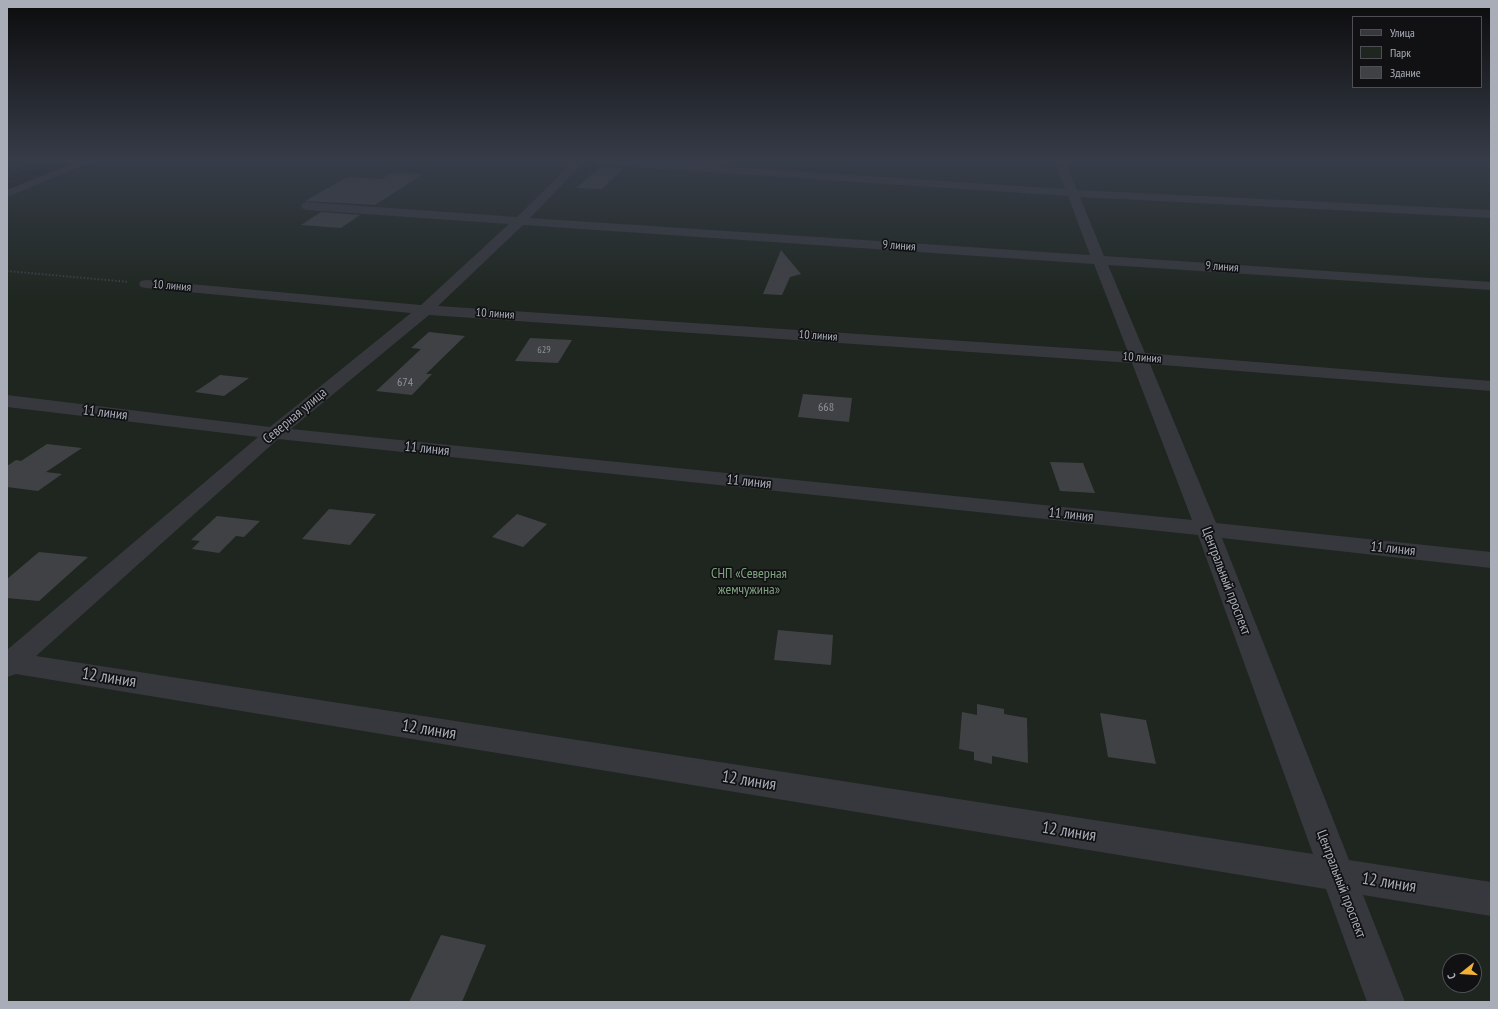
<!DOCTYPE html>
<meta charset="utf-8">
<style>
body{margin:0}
#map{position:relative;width:1498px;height:1009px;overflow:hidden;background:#161618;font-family:"PT Sans Narrow",sans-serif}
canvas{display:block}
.frame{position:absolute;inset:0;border:8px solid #a8adb8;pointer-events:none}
.legend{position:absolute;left:1352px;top:16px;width:130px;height:72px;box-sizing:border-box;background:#111113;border:1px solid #4d4f55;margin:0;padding:5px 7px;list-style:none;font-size:12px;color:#a8adb8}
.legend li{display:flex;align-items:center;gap:8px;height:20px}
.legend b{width:20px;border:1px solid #4d4f55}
.north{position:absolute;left:1442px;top:953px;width:40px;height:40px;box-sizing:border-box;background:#111113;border:1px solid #4d4f55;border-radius:50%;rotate:253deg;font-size:11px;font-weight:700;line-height:16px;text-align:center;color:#a8adb8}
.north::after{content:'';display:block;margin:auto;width:14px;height:18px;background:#f2b134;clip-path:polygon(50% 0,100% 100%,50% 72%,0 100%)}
</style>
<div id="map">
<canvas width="1498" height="1009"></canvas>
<div class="frame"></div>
<ul class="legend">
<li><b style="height:5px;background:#37383d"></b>Улица</li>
<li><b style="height:11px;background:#1e261f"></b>Парк</li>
<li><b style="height:11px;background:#404145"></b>Здание</li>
</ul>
<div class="north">С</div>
</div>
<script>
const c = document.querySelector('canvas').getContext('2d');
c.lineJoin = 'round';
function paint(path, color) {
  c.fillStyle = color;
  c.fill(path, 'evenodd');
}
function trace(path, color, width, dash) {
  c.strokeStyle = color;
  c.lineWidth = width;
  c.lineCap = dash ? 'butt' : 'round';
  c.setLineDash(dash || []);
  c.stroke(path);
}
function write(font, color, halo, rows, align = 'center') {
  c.font = font + ' "PT Sans Narrow",sans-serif';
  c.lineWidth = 3.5;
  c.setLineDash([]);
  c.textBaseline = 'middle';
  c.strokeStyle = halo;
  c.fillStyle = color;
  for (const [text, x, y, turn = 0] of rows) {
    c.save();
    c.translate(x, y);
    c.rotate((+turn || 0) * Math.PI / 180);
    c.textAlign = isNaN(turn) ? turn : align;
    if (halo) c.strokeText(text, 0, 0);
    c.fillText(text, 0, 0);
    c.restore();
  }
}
paint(new Path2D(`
 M 7,162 L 45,162 L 7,177 Z
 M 96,162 L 1491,162 L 1491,1002 L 7,1002 L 7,196 ZM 1450,961 L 1474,961 L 1474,985 L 1450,985 Z`), '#1e261f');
paint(new Path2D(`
 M 600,167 L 624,168 L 602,189 L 576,188 Z
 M 390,173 L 423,174 L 375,205 L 305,201 L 347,177 L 382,179 Z
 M 321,212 L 360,215 L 341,228 L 301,225 Z
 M 781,250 L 801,274 L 790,277 L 782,295 L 763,294 Z
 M 429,332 L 465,336 L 426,374 L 432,374 L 412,395 L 376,391 L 421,349 L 411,348 Z
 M 530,338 L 572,340 L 558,363 L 515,361 Z
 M 220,375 L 249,378 L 224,396 L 195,392 Z
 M 803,394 L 852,398 L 849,422 L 798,417 Z
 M 47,444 L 82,448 L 46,472 L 62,474 L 38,491 L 7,487 L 7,466 L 16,460 L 21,461 Z
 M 1050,462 L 1083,463 L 1095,493 L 1060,491 Z
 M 329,509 L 376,514 L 350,545 L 302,539 Z
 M 517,514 L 547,524 L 523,547 L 492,537 Z
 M 217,516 L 260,521 L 244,537 L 236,536 L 219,553 L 192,549 L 200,541 L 191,540 Z
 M 39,552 L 88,557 L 39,601 L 7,598 L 7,579 Z
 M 778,630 L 833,635 L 831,665 L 774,660 Z
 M 977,704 L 1004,709 L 1004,714 L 1027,718 L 1028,763 L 992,756 L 992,764 L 974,760 L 974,752 L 959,749 L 962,712 L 977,715 Z
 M 1100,713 L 1146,720 L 1156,764 L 1108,757 Z
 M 441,935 L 486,945 L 462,1002 L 409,1002 Z`), '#404145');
trace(new Path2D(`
 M 7,271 L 129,282`), '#3d3f44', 2, [1.5, 2]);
paint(new Path2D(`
 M 76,162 L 92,162 L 7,197 L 7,190 Z
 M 573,162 L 584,162 L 530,218 L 1090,255 L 1068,196 L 598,165 L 593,162 L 654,162 L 1065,189 L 1055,162 L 1065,162 L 1077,190 L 1491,210 L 1491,218 L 1080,197 L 1104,256 L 1491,282 L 1491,290 L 1108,265 L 1145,353 L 1491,381 L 1491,391 L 1150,364 L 1216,523 L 1491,552 L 1491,568 L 1222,538 L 1349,860 L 1491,882 L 1491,916 L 1363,895 L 1405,1002 L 1367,1002 L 1326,889 L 16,674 L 7,677 L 7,650 L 258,437 L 7,407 L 7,395 L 270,427 L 411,313 L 146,288 L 141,287 L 139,284 L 141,281 L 146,280 L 421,305 L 509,224 L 307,210 L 303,209 L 301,206 L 303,203 L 307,202 L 517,217 ZM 523,225 L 1094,264 L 1128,352 L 438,306 ZM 429,315 L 1132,363 L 1192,520 L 291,429 ZM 278,439 L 1198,535 L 1313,854 L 36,656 Z`), '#37383d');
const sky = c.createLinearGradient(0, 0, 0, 304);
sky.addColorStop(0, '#0c0c0d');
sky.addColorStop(0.53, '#363c48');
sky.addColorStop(1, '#363c4800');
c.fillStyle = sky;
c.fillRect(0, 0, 1498, 304);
write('10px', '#8e929b', null, [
 ["629",544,350]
]);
write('12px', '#a8adb8', '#111113', [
 ["9 линия",899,246,4],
 ["9 линия",1222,267,4],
 ["10 линия",172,286,5],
 ["10 линия",495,314,4],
 ["10 линия",818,336,4],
 ["10 линия",1142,358,4]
]);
write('12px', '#8e929b', null, [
 ["674",405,383],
 ["668",826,408]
]);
write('14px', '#a8adb8', '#111113', [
 ["11 линия",105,413,7],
 ["Северная улица",295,416,-40],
 ["11 линия",427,449,6],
 ["11 линия",749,482,6],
 ["11 линия",1071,515,6],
 ["11 линия",1393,549,6],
 ["Центральный проспект",1226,581,69],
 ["Центральный проспект",1341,884,69]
]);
write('14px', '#7fa381', '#111113', [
 ["СНП «Северная",749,574],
 ["жемчужина»",749,590]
]);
write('17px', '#a8adb8', '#111113', [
 ["12 линия",109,678,9],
 ["12 линия",429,730,9],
 ["12 линия",749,781,9],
 ["12 линия",1069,832,9],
 ["12 линия",1389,883,9]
]);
</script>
